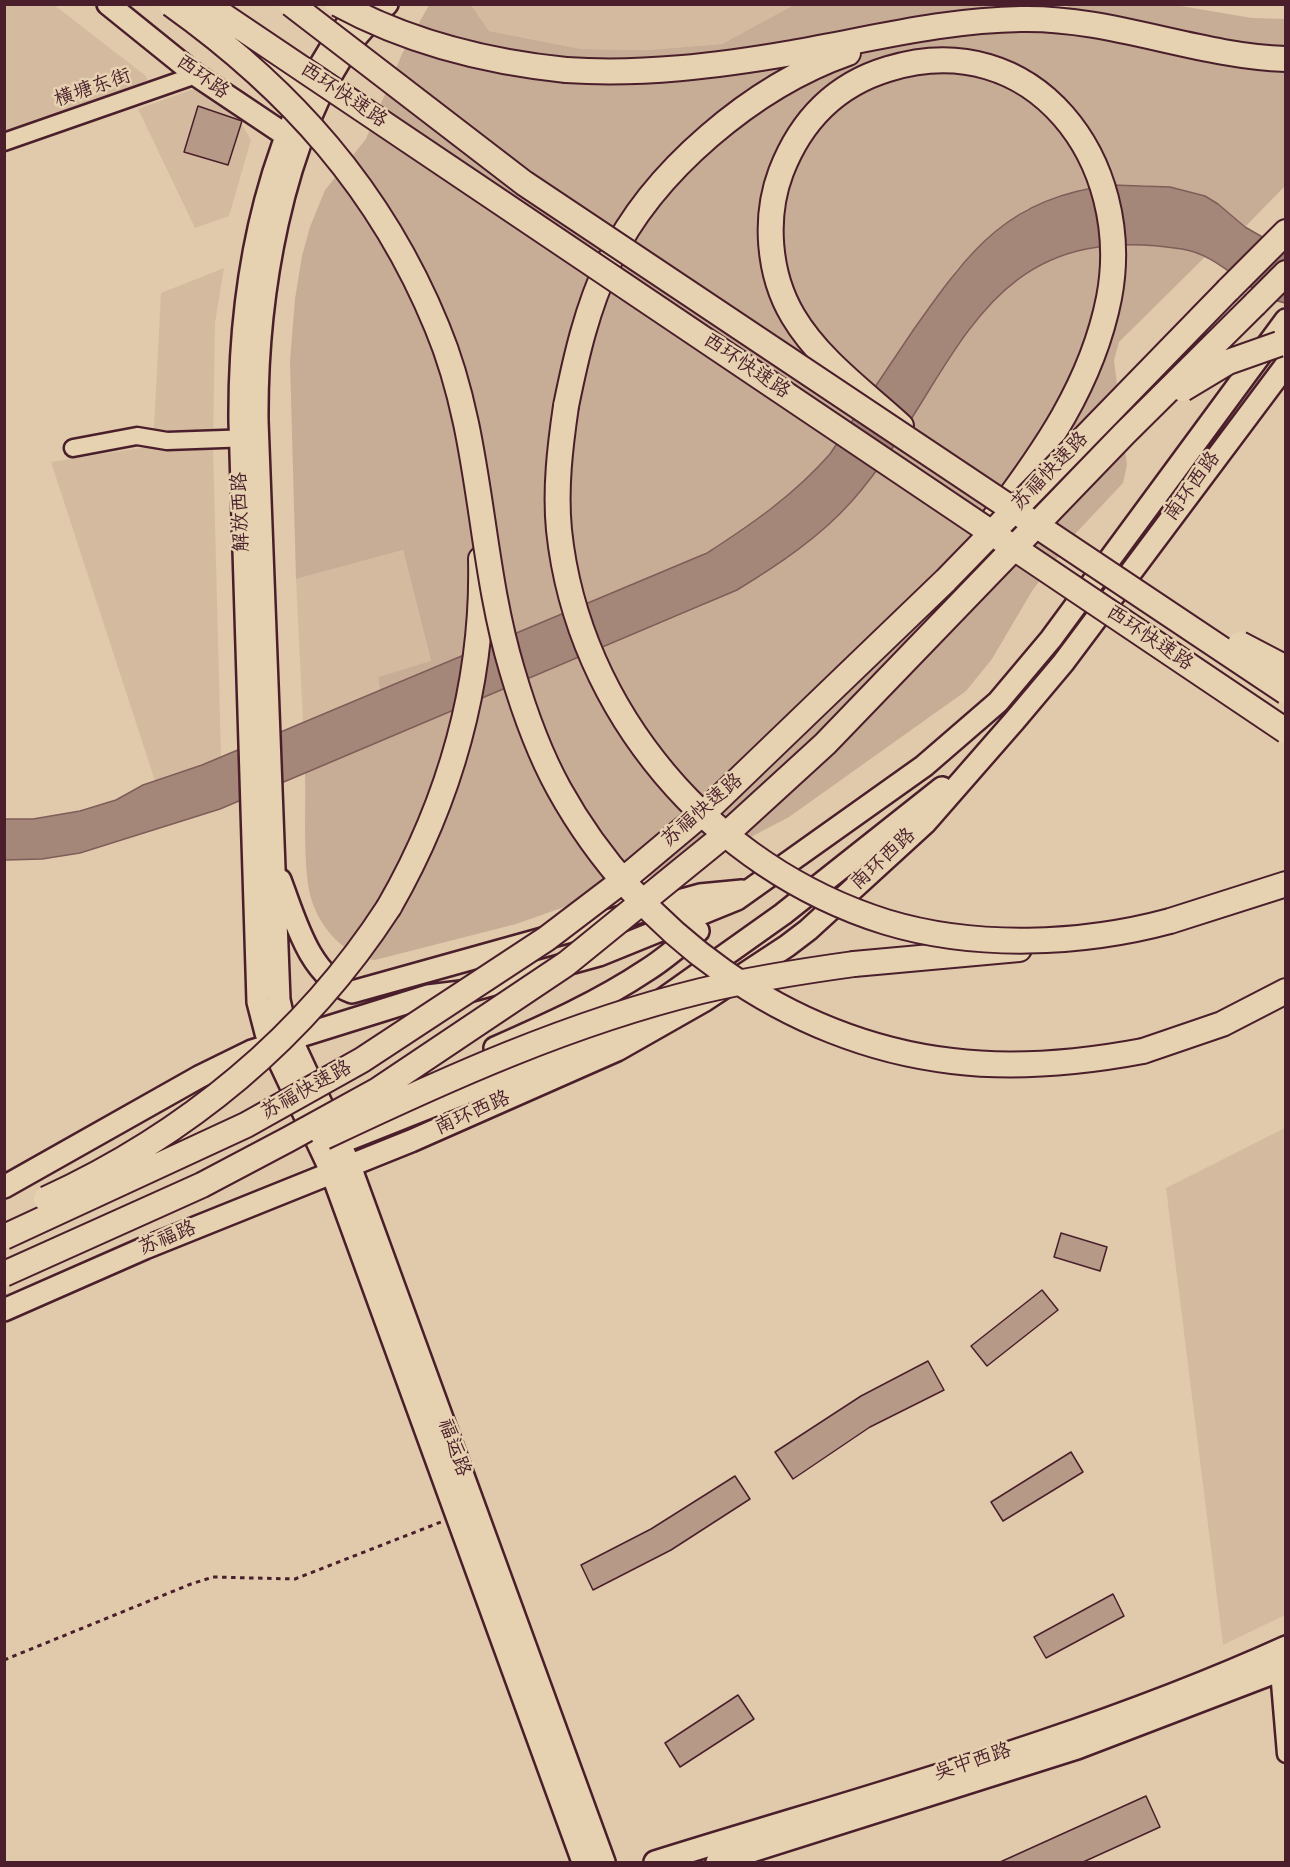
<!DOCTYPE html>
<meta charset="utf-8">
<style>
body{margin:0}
#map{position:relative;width:1290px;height:1867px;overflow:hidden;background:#e0caab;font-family:Mynerve,sans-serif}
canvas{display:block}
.frame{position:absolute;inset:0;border:6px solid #4a1f2b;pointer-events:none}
</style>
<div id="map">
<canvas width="1290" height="1867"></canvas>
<div class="frame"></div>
</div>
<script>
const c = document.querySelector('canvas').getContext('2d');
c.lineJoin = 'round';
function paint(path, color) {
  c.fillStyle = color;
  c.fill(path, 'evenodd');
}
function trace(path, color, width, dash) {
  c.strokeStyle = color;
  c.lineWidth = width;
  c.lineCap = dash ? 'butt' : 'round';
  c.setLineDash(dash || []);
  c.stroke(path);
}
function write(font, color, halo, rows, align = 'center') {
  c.font = font + ' Mynerve,"LXGW WenKai TC",sans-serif';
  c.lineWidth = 5;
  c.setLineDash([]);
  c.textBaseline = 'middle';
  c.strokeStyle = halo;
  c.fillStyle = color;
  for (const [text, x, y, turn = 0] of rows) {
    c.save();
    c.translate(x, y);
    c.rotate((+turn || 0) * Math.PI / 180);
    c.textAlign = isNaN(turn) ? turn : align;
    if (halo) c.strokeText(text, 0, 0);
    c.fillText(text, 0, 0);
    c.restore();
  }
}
paint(new Path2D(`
 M 5,5 L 54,5 L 146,76 L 147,80 L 144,84 L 5,139 Z
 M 471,5 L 796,5 L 722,44 L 647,50 L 581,49 L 489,31 Z
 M 199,87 L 232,107 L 251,140 L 229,216 L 195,228 L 138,109 Z
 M 224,268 L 215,323 L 213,445 L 221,758 L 155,781 L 51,462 L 153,446 L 161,293 Z
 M 403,550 L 431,662 L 378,677 L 380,691 L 303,723 L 296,579 Z
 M 1285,1128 L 1285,1615 L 1223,1645 L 1166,1188 Z`), '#d4bba0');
paint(new Path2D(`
 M 796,4 L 1052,4 L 1056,12 L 1071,5 L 1169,4 L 1252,18 L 1285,19 L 1285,186 L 1245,227 L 1218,204 L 1205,196 L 1146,185 L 1112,185 L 1027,209 L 996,230 L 955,271 L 830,454 C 789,501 738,537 682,565 L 380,691 L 378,677 L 431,661 L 403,550 L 296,579 L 290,361 L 295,299 L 302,256 L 310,227 L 325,190 L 366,139 L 402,54 L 429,5 L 471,5 L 489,31 L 581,49 L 647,50 L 722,44 Z
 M 1106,245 C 1137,245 1177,241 1205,257 L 1119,342 L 1114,360 L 1127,465 L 1123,483 L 1076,533 L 1032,591 L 992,659 L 966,691 L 789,817 L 726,850 L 516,924 L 375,960 C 342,956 315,922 309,890 C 303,855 306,809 305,773 L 702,606 C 756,580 814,546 853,499 C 885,461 911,418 939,376 C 985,306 1015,257 1106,245 Z`), '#c7ad95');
const water = new Path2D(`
 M 1112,185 L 1170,187 L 1205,196 L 1218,204 L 1245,227 L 1285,250 L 1285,303 C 1246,294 1222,255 1182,249 C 974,216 960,378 852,501 C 820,537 778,565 737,590 L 220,809 L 80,853 L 42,859 L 5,860 L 5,819 L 33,819 L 80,811 L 116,800 L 143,785 L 202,765 L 707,553 C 752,524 794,495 830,454 C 858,412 886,370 914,329 C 971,248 1008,198 1112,185 Z`);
paint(water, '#a48778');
trace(water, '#805d59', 1.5);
const building = new Path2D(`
 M 198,106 L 242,121 L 228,165 L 184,152 Z
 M 1061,1233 L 1107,1247 L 1100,1271 L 1054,1257 Z
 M 1042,1290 L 1058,1310 L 987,1366 L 971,1346 Z
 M 928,1361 L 944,1390 L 870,1427 L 793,1479 L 775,1452 L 861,1396 Z
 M 1071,1452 L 1083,1472 L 1003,1521 L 991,1502 Z
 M 735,1476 L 750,1499 L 671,1550 L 593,1590 L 581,1565 L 651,1529 Z
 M 1113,1594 L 1124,1616 L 1046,1658 L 1034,1637 Z
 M 738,1695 L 754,1719 L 680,1767 L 665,1743 Z
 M 1146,1796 L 1160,1827 L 1081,1863 L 998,1863 Z`);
paint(building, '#b79987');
trace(building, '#4a1f2b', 1.5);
const minor = new Path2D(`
 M 4,142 L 196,75
 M 73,448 L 137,436 L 167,441 L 251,438
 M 1274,1660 L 1279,1671 L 1286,1754`);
const major = new Path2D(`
 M 108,4 L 196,75 L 299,144
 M 363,4 C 268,117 239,278 240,421 L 258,1002 L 266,1033 L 332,1173 L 583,1862
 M 387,4 C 375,16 363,28 353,41 C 280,140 256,301 257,421 L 279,1000 L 285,1026 L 350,1166 L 604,1862
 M 230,33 L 319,98
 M 280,880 C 295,919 309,976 352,992 L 700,895 L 742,891
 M 495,1048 C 547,1025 599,1002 647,970 C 665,959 681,944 698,931
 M 329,1147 L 578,1048 L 645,1012 L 783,914 L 942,788
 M 4,1187 L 199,1077 L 252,1051 L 428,996 L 469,991 L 599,955 L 737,899 L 924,766 L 998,702 L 1051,639 L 1286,320
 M 4,1310 L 145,1248 L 411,1141 L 617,1050 L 705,1000 L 787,946 L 808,930 L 925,823 L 1015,720 L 1063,663 L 1286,365
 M 655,1862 C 866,1796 1083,1739 1286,1647
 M 717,1862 L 1077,1748 L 1286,1668`);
const highway = new Path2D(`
 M 566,70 C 642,75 717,66 792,53 C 868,40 943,20 1021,19 C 1111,17 1196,56 1286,59
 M 1228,290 L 1286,232
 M 1255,304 L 1286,273
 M 566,406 C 576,357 587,308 609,262 C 652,171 754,86 848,53
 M 901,426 C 864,392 819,360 793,316 C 768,274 764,217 781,172 C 801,120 835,85 888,69 C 1034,24 1135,162 1109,298 C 1092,384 1044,452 992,521
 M 389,907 C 450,801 484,682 481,559
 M 1170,921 L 1286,884
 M 854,964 L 1019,949
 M 1143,1051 L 1222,1024 L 1286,991`);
trace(minor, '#4a1f2b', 21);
trace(major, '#4a1f2b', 26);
trace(highway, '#4a1f2b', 28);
trace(new Path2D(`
 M 4,1660 L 191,1584 L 213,1577 L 295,1579 L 441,1522`), '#4a1f2b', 3, [4.5, 4.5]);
trace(minor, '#e6d1b0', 16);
trace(major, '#e6d1b0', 21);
trace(highway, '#e6d1b0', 24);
const highwayBridge = new Path2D(`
 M 171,4 C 290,89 381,190 437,327 C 483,437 478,557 512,670 C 524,711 538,751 559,789 C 638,932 787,1042 952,1061 C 1016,1069 1079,1063 1143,1051
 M 206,4 L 1286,731
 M 291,4 L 524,183 L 1286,692
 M 338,4 C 408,42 487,62 566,70
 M 1183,389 L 1228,362 L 1279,344
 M 566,406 C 560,447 555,489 559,530 C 578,712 713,868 886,922 C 975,949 1081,945 1170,921
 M 1240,644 L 1286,668
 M 324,1137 C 446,1079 570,1023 701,991 C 752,979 803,971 854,964
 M 46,1199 C 186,1135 305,1037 389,907
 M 4,1237 L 246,1125 L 362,1060 L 546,939 L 617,885 L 710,807 L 946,580 L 1228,290
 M 4,1274 L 202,1185 L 289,1139 L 378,1090 L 566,964 L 732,829 L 825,744 L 1124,434 L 1255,304`);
trace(highwayBridge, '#4a1f2b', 28, []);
trace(highwayBridge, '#e6d1b0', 24);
write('20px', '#4a1f2b', '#e6d1b0', [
 ["西环路",202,78,36],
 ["横塘东街",93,89,-19],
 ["西环快速路",343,96,34],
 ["西环快速路",746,367,34],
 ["苏福快速路",1051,472,-46],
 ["南环西路",1193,487,-54],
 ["解放西路",242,512,-92],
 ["西环快速路",1149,639,34],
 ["苏福快速路",703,811,-41],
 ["南环西路",884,860,-43],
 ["苏福快速路",307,1091,-29],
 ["南环西路",473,1114,-24],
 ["苏福路",168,1239,-22],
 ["福运路",453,1448,70],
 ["吴中西路",973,1763,-18]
]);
</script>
